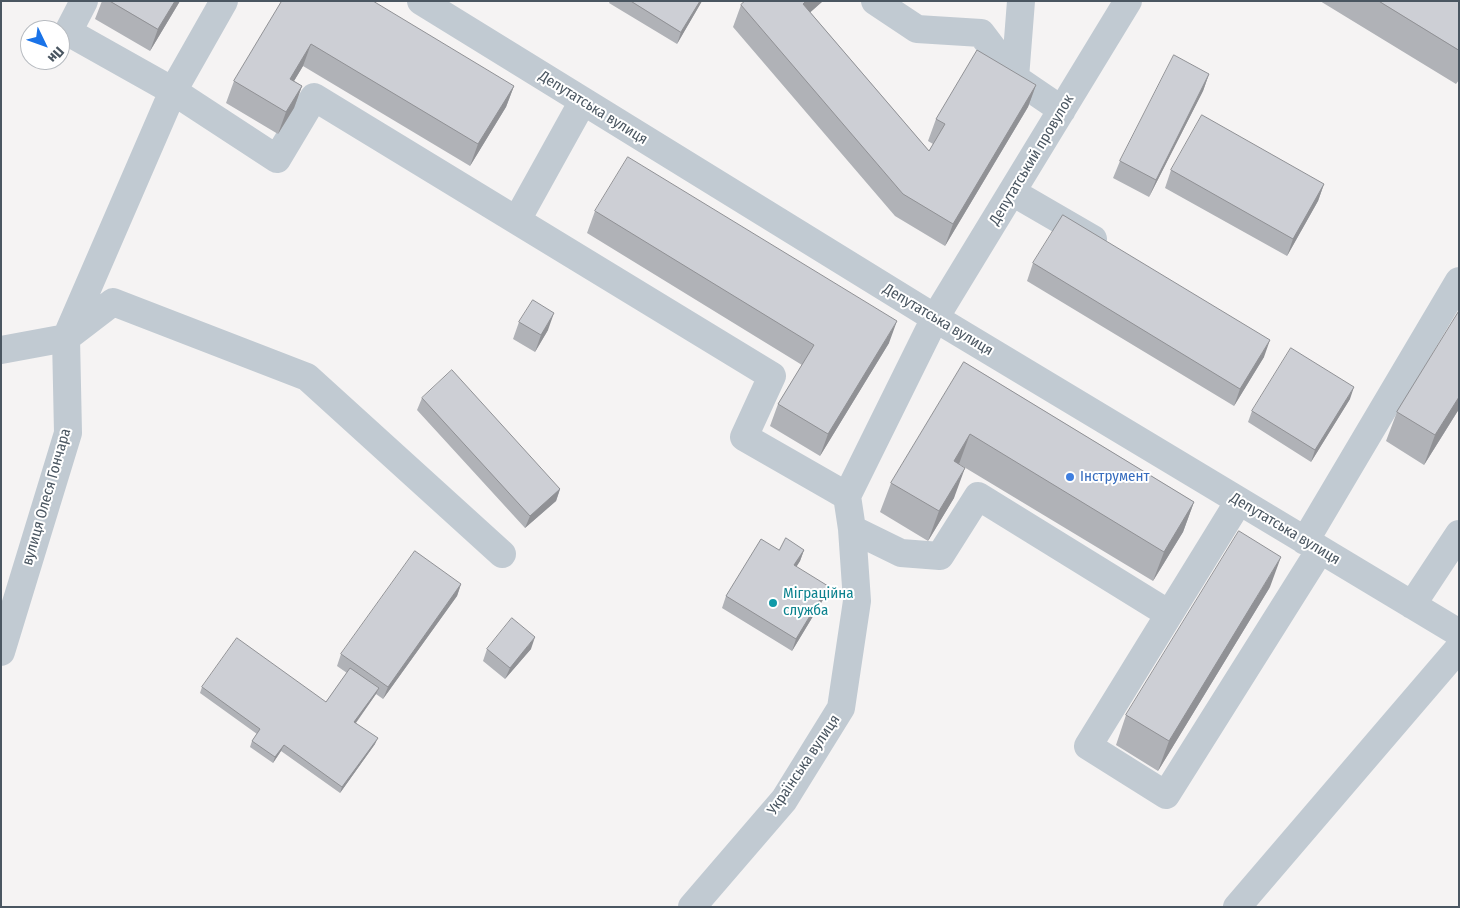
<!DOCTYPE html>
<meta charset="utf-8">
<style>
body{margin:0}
#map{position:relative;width:1460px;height:908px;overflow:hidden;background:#f5f3f3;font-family:"Fira Sans Condensed",sans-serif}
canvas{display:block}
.frame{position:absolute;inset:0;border:2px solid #4a5661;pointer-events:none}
.north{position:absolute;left:20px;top:20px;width:50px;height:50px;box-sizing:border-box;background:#fff;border:1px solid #b7bbc0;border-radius:50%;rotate:132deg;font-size:14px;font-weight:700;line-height:20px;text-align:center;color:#4a5661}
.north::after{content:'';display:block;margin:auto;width:18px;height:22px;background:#1a73e8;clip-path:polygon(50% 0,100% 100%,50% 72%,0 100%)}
</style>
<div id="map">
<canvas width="1460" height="908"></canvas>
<div class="frame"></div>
<div class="north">Пн</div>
</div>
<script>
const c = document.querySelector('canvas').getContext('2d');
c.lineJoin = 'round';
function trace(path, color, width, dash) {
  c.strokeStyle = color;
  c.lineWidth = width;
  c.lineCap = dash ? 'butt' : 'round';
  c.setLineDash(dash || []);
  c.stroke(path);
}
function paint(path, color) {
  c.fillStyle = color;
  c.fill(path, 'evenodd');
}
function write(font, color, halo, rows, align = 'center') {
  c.font = font + ' "Fira Sans Condensed",sans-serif';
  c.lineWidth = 4;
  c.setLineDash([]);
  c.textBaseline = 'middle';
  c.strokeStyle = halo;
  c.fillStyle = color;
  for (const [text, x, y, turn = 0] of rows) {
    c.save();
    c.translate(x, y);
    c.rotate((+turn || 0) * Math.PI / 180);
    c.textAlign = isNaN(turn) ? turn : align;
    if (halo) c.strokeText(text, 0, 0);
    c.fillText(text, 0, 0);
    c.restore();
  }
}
trace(new Path2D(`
 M 84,1 L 68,32 L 173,91 L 277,159 L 314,97 L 772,376 L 744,437 L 847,496
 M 421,1 L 935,318 L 1459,633
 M 875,1 L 917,29 L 981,33 L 1015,78
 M 1021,1 L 1015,78 L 1062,110
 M 1012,192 L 1093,239
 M 517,220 L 583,101
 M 1,350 L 66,338 L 113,302 L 307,377 L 502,554
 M 1239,501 L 1088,746 L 1166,795 L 1320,550
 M 852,529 L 901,553 L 940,556 L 978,496 L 1169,614
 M 1305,541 L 1459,281
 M 1412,605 L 1459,534
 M 1,652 L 68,433 L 66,338 L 173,91 L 224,1
 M 692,907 L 784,800 L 841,708 L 857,601 L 852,529 L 847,496 L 935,318 L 1128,1
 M 1237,907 L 1459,648`), '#c1cad2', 28);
paint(new Path2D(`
 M 102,1 L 180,1 L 150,51 L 95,19 Z
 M 282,1 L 514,86 L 506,107 L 470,166 L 303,66 L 294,81 L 302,86 L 294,108 L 278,134 L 226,103 L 234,81 Z
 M 610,1 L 702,1 L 677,44 L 609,3 Z
 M 745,1 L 823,1 L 810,12 L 929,151 L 933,144 L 928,141 L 936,119 L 1036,85 L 1028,107 L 945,246 L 895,216 L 733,27 L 741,5 Z
 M 1320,1 L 1459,1 L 1459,80 L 1456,84 Z
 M 1209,74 L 1203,91 L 1149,197 L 1113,178 L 1120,161 Z
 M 1171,170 L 1324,184 L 1318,201 L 1287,256 L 1165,188 Z
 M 595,211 L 889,343 L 820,456 L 770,426 L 778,404 L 802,365 L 587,233 Z
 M 1033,263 L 1264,357 L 1234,406 L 1027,281 Z
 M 1459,311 L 1459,409 L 1424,465 L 1386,441 L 1397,412 Z
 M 519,322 L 548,330 L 535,352 L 513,339 Z
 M 964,362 L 1194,502 L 1183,532 L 1153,581 L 959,464 L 954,498 L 928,541 L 880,512 L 891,483 Z
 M 422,398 L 560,489 L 556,501 L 525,528 L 417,410 Z
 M 1350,399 L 1311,462 L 1248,422 L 1252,411 Z
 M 779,550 L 804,550 L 800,561 L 796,567 L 824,598 L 792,651 L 722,608 L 726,596 Z
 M 461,584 L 457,596 L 383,699 L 376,694 L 356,723 L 375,744 L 340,793 L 281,751 L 273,763 L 250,747 L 252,741 L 257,734 L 200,693 L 202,687 L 326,702 L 347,673 L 337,666 L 341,654 Z
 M 1270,587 L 1158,771 L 1116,745 L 1126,715 Z
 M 487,649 L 531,649 L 505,679 L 483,661 Z`), '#b0b2b7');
paint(new Path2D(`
 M 175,1 L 180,1 L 150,51 L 158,29 Z
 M 700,1 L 702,1 L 677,44 L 681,32 Z
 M 806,1 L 823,1 L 795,26 L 803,4 Z
 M 311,44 L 303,66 L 282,101 L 290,79 Z
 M 1209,74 L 1203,91 L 1149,197 L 1156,180 Z
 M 1036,85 L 1028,107 L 945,246 L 953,224 Z
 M 302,86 L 294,108 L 278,134 L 286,112 Z
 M 514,86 L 506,107 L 470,166 L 478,144 Z
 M 1324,184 L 1318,201 L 1287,256 L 1293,239 Z
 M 554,313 L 548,330 L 535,352 L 541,335 Z
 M 897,321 L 889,343 L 820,456 L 828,434 Z
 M 1270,340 L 1264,357 L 1234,406 L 1240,389 Z
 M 1354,387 L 1350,399 L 1311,462 L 1315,450 Z
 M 1459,397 L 1459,409 L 1424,465 L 1435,435 Z
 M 970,434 L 959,464 L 943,491 L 954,461 Z
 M 965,468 L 954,498 L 928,541 L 939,511 Z
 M 560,489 L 556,501 L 525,528 L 530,516 Z
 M 1194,502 L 1183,532 L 1153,581 L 1164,552 Z
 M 804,550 L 800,561 L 790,577 L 794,565 Z
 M 1281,557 L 1270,587 L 1158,771 L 1169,741 Z
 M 461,584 L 457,596 L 383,699 L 388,687 Z
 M 828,586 L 824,598 L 792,651 L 796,639 Z
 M 535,637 L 531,649 L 505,679 L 510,668 Z
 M 379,688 L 376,694 L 352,728 L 354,722 Z
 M 378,738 L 375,744 L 340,793 L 342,787 Z
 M 284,745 L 281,751 L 273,763 L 275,757 Z`), '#909195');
const building = new Path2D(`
 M 110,1 L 175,1 L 158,29 Z
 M 282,1 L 373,1 L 514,86 L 478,144 L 311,44 L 290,79 L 302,86 L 286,112 L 234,81 Z
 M 631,1 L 700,1 L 681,32 Z
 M 745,1 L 806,1 L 803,4 L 929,151 L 945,124 L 936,119 L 977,50 L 1036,85 L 953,224 L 903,194 L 741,5 Z
 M 1379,1 L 1459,1 L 1459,50 Z
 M 1174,55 L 1209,74 L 1156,180 L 1120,161 Z
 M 1202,115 L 1324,184 L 1293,239 L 1171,170 Z
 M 628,157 L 897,321 L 828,434 L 778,404 L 814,345 L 595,211 Z
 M 1063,215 L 1270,340 L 1240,389 L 1033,263 Z
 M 533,300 L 554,313 L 541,335 L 519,322 Z
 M 1459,311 L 1459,397 L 1435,435 L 1397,412 Z
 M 1291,348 L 1354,387 L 1315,450 L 1252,411 Z
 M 964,362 L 1194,502 L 1164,552 L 970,434 L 954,461 L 965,468 L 939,511 L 891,483 Z
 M 452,370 L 560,489 L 530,516 L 422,398 Z
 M 1239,531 L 1281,557 L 1169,741 L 1126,715 Z
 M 786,538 L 804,550 L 794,565 L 828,586 L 796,639 L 726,596 L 761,539 L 779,550 Z
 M 415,551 L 461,584 L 388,687 L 341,654 Z
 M 512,618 L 535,637 L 510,668 L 487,649 Z
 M 237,638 L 326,702 L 350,668 L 379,688 L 354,722 L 378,738 L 342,787 L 284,745 L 275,757 L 252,741 L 260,729 L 202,687 Z`);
paint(building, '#cdcfd5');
trace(building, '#909195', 1);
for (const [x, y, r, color] of [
 [1070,477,5,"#3f7fe0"],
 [773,603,5,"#0f9aa8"]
]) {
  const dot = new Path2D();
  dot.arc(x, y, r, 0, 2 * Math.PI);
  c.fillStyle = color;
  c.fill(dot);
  trace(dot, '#fff', 2);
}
write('15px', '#4a5661', '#fff', [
 ["Депутатська вулиця",593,108,32],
 ["Депутатський провулок",1032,160,-59],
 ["Депутатська вулиця",938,320,31],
 ["вулиця Олеся Гончара",47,497,-74],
 ["Депутатська вулиця",1285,529,31],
 ["Українська вулиця",804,765,-56]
]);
write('15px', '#366cbe', '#fff', [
 ["Інструмент",1080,477]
], 'left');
write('15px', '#0d838f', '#fff', [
 ["Міграційна",783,594],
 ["служба",783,611]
], 'left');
</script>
